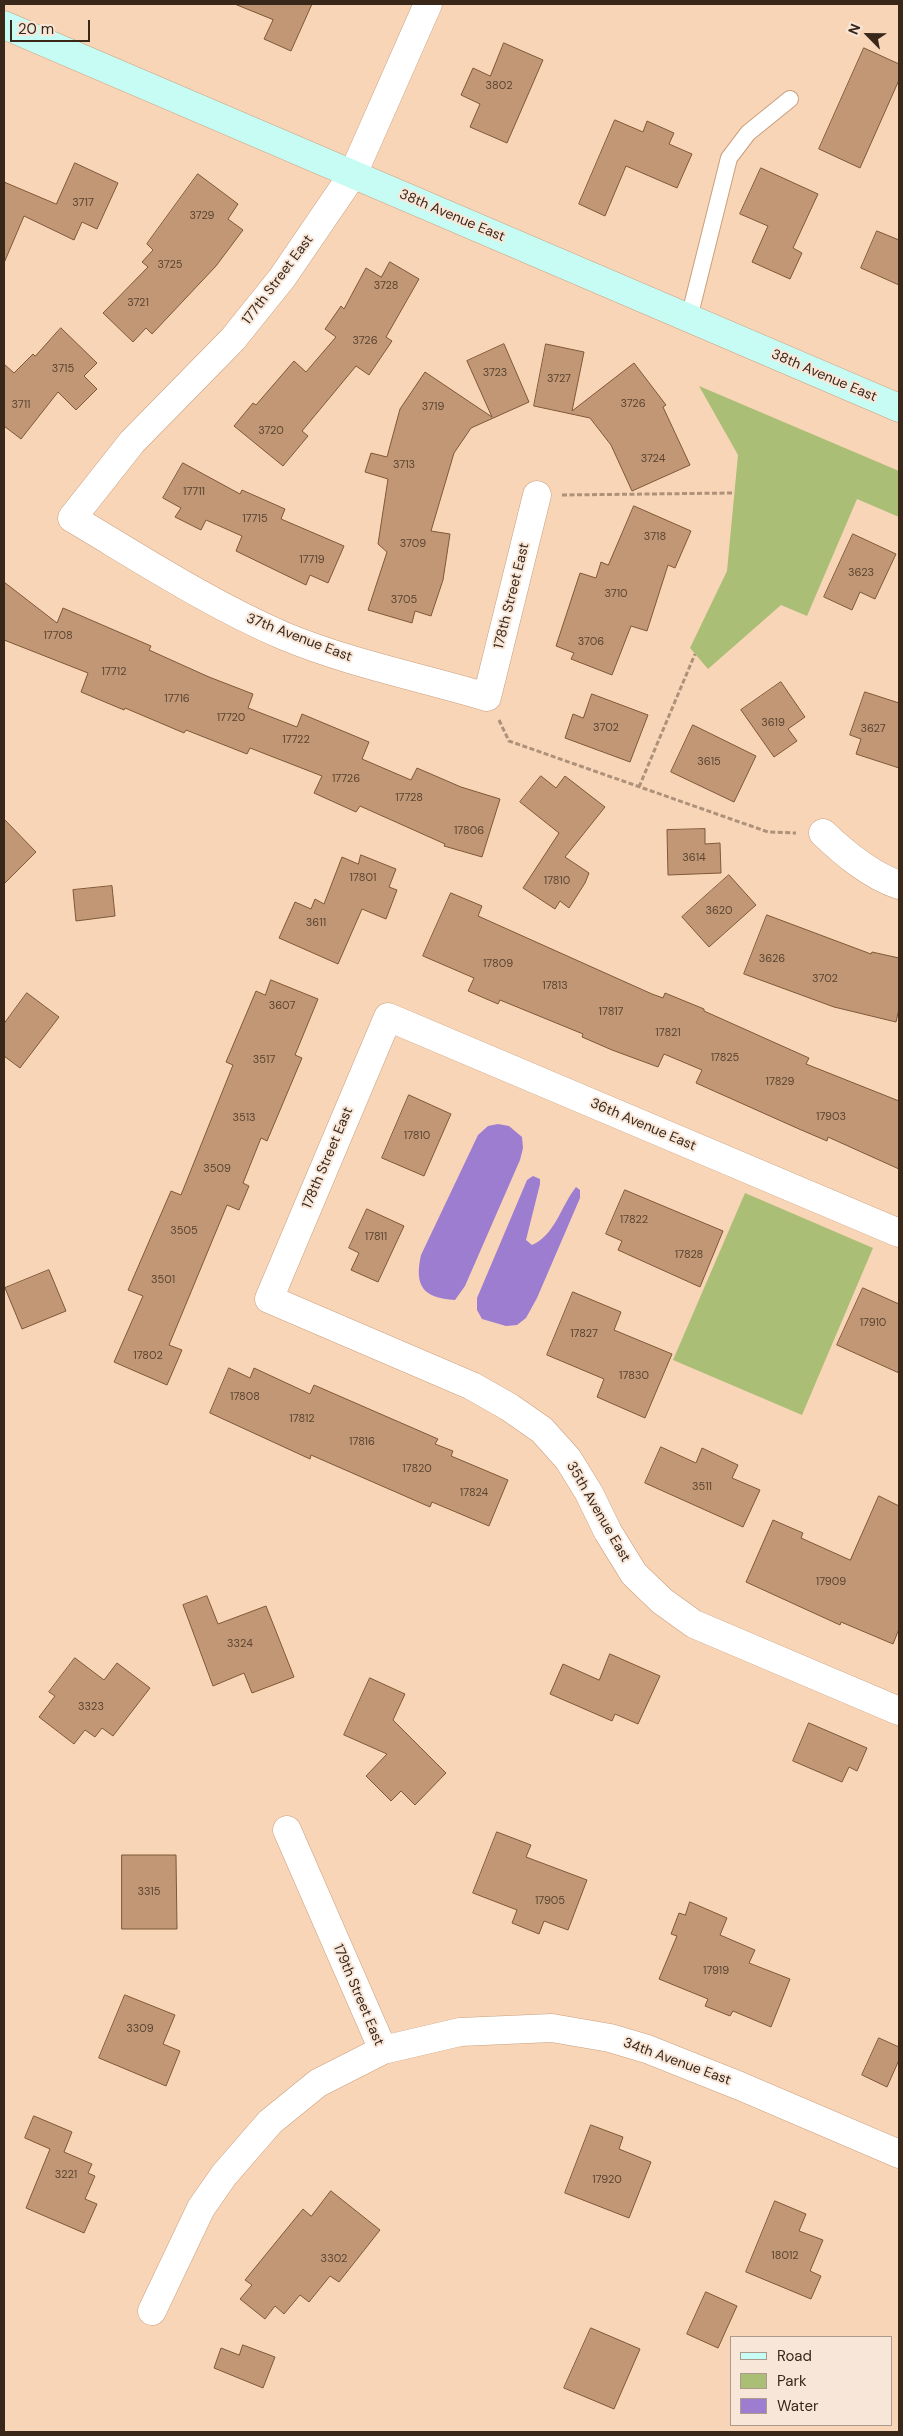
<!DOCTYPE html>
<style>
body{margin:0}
#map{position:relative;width:903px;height:2436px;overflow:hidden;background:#f9d5b8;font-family:"DM Sans",sans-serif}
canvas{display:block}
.frame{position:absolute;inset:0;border:5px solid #39281a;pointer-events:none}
.legend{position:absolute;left:730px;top:2336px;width:162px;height:90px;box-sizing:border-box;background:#f8e6d8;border:1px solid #ac9a8c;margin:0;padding:6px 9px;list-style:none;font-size:15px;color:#39281a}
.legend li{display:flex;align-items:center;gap:10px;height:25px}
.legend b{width:25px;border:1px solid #ac9a8c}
.north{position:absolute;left:843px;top:10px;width:50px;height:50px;-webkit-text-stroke:4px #f8e6d8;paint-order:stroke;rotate:293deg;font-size:14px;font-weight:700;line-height:20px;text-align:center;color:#39281a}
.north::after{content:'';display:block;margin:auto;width:18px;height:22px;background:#39281a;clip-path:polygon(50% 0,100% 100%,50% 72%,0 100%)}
.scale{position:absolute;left:10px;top:20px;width:80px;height:22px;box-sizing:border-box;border:2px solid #39281a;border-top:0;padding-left:6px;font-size:15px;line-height:18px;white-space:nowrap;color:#39281a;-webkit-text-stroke:4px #f8e6d8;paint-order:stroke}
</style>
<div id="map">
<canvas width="903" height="2436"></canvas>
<div class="frame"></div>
<ul class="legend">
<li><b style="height:6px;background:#c7fcf4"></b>Road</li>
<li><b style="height:14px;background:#aabe75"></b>Park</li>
<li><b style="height:14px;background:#9d7dcf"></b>Water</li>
</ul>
<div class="north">N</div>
<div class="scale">20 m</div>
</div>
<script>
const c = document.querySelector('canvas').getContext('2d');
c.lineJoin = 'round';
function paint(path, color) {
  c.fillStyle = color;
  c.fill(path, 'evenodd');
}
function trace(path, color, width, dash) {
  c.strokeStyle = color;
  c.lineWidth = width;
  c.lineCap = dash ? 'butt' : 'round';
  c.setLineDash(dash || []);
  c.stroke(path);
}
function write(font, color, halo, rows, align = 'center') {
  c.font = font + ' "DM Sans",sans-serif';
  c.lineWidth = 4;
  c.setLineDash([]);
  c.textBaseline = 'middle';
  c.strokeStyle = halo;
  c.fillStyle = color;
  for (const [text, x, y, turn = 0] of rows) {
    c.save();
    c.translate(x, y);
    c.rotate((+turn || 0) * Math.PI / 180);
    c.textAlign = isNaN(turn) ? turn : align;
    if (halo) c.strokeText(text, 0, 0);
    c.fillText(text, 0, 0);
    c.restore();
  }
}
paint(new Path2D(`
 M 699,386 L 899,471 L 899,517 L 857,499 L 807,616 L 781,605 L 708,669 L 690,648 L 727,571 L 738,455 Z
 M 745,1193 L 873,1248 L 802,1415 L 673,1360 Z`), '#aabe75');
paint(new Path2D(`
 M 498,1124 L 509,1126 L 522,1137 L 523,1148 L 520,1160 L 465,1286 L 455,1300 C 423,1298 414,1286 421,1255 L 478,1135 L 488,1126 Z
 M 533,1176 L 540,1179 L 540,1184 L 526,1240 L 532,1245 C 555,1235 561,1206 576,1187 L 580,1190 L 580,1198 L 537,1298 L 526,1318 L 517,1325 L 506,1326 L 482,1319 L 477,1310 L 477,1298 L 527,1180 Z`), '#9d7dcf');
const building = new Path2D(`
 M 235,4 L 312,4 L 291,51 L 264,39 L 273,20 Z
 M 504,43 L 543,60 L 507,143 L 470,127 L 480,104 L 461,95 L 473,68 L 490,76 Z
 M 864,48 L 899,64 L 899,80 L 860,168 L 819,149 Z
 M 615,120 L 643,132 L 647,121 L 674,133 L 669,144 L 692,154 L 677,188 L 626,166 L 605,216 L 579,204 Z
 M 75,163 L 118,183 L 97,229 L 82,222 L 74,240 L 24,216 L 4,263 L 4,182 L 56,204 Z
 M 761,168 L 818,194 L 793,248 L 802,253 L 790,279 L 752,262 L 768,226 L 740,214 Z
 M 198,174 L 238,204 L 228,219 L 243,230 L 216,266 L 152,334 L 146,328 L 133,342 L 103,313 L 148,267 L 142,262 L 153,250 L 147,244 Z
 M 877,231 L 899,240 L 899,285 L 861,268 Z
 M 390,262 L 419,279 L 386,337 L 392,341 L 369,375 L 356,366 L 302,431 L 308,436 L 283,466 L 234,426 L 253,403 L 256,405 L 294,361 L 306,372 L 336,337 L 325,329 L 341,306 L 344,309 L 366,268 L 381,277 Z
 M 61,328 L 97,363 L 84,376 L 97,389 L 76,410 L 58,392 L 21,439 L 4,426 L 4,364 L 14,373 L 33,354 L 35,356 Z
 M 504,344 L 529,402 L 471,428 L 454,453 L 431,531 L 450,534 L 443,580 L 431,616 L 415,611 L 412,623 L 368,610 L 387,552 L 378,544 L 388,479 L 365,472 L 371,453 L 387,457 L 400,409 L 425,372 L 492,417 L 467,361 Z
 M 546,344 L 584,352 L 572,411 L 634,363 L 666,405 L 663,407 L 690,465 L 632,491 L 611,445 L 590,418 L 534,406 Z
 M 183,463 L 240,494 L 242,490 L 285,509 L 281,519 L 344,546 L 328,583 L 310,575 L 306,585 L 236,551 L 242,536 L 206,520 L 201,530 L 175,517 L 181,508 L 163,498 Z
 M 634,506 L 691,531 L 675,568 L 668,565 L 647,631 L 631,626 L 612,675 L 571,659 L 574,653 L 556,646 L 580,573 L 596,578 L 601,562 L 608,565 Z
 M 853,534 L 896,554 L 875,599 L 860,592 L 852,610 L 824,597 Z
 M 4,582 L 57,623 L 63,608 L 151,646 L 149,650 L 209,677 L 253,694 L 248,708 L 297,727 L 302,714 L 369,742 L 362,759 L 411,780 L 417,768 L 461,787 L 500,799 L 482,857 L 444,846 L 445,844 L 360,806 L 356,812 L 314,793 L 322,776 L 250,748 L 247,754 L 186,730 L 184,733 L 125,708 L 124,710 L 81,692 L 88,673 L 4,640 Z
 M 781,682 L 805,717 L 788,729 L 797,741 L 774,757 L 741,710 Z
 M 865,692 L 899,703 L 899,768 L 856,754 L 861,739 L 850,735 Z
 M 592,694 L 648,715 L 630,762 L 565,738 L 573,714 L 583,718 Z
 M 693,725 L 756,756 L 734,802 L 671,772 Z
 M 541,776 L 556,788 L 565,776 L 605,807 L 565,857 L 589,873 L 585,883 L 569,908 L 560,901 L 555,909 L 523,888 L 559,833 L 520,802 Z
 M 4,819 L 36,852 L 4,884 Z
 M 705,829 L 705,844 L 720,843 L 721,873 L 668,875 L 667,830 Z
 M 361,855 L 396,869 L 389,887 L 397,890 L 386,919 L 362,909 L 338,964 L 279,938 L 295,902 L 311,909 L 315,899 L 324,904 L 342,857 L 358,864 Z
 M 729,875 L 756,905 L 709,947 L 682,917 Z
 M 112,886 L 115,916 L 76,921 L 73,890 Z
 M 451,893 L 482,906 L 478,916 L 652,994 L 663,998 L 665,993 L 704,1009 L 704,1011 L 809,1058 L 806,1064 L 899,1101 L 899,1169 L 828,1137 L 827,1141 L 799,1129 L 696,1083 L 702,1070 L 664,1054 L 658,1067 L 612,1050 L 582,1037 L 583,1034 L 500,1000 L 498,1004 L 468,991 L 474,978 L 423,956 Z
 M 767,915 L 871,954 L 872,952 L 899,958 L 899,1009 L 896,1022 L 834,1007 L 744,974 Z
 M 271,980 L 318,999 L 295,1055 L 302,1058 L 267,1141 L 261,1138 L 243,1183 L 249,1186 L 239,1210 L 227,1205 L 169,1345 L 182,1350 L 167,1385 L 114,1362 L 143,1296 L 128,1290 L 171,1191 L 181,1195 L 233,1065 L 226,1062 L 256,991 L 265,995 Z
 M 27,993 L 59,1017 L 20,1068 L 4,1056 L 4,1024 Z
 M 409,1095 L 451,1114 L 424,1176 L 382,1158 Z
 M 625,1190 L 723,1231 L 700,1287 L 618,1250 L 622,1241 L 606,1234 Z
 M 367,1209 L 404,1226 L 378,1282 L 351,1270 L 359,1253 L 349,1248 Z
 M 49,1270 L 66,1311 L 22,1329 L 5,1288 Z
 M 863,1288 L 899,1304 L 899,1373 L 837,1345 Z
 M 573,1292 L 621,1312 L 614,1330 L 672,1354 L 645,1418 L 597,1397 L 604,1379 L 547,1355 Z
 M 229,1368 L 250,1378 L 254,1368 L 310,1394 L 314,1385 L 438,1439 L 435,1444 L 453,1451 L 451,1456 L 508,1480 L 489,1526 L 432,1502 L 430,1507 L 311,1455 L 310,1459 L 210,1413 Z
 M 661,1447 L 696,1463 L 702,1448 L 738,1465 L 732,1478 L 760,1490 L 743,1527 L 645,1483 Z
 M 879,1496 L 899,1506 L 899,1629 L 893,1644 L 841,1622 L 840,1625 L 746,1582 L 773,1520 L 803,1533 L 801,1538 L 850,1560 Z
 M 207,1596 L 218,1624 L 266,1606 L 294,1677 L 252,1693 L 244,1673 L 213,1686 L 183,1605 Z
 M 610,1654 L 660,1676 L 638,1724 L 615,1714 L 612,1721 L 550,1694 L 563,1664 L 599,1680 Z
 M 75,1658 L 104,1680 L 117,1663 L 150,1688 L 113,1736 L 102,1728 L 95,1737 L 85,1730 L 74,1744 L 39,1717 L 55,1696 L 49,1692 Z
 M 370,1678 L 405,1694 L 393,1720 L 446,1773 L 415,1805 L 401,1791 L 391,1801 L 366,1776 L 387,1754 L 344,1735 Z
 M 809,1723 L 867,1748 L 857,1771 L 849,1767 L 842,1782 L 793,1761 Z
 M 497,1832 L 531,1845 L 526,1857 L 587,1880 L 568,1930 L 544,1921 L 539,1934 L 512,1923 L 517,1910 L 473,1893 Z
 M 122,1855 L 176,1855 L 177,1929 L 122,1929 Z
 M 690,1902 L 727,1918 L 720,1935 L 755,1950 L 749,1963 L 790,1979 L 771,2027 L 733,2011 L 730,2016 L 705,2006 L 708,1999 L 659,1979 L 677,1936 L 671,1934 L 679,1913 L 685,1915 Z
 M 125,1995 L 175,2015 L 163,2044 L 180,2051 L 166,2086 L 99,2058 Z
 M 879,2038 L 899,2047 L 899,2060 L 887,2087 L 862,2075 Z
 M 34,2116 L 72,2132 L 64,2152 L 92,2164 L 88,2173 L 95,2176 L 85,2199 L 97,2204 L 84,2233 L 26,2208 L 50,2149 L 25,2138 Z
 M 591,2125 L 623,2137 L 619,2149 L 651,2162 L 629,2218 L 565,2193 Z
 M 331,2191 L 380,2230 L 339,2282 L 330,2276 L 309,2302 L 300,2295 L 284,2314 L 275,2306 L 265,2319 L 240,2299 L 252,2285 L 245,2280 L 303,2209 L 311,2216 Z
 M 775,2201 L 806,2214 L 799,2231 L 823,2240 L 810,2271 L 821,2276 L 811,2299 L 746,2272 Z
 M 706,2292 L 737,2306 L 718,2348 L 687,2334 Z
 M 591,2328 L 640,2349 L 614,2409 L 564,2388 Z
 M 243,2345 L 275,2357 L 263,2388 L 214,2368 L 221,2348 L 239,2355 Z`);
paint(building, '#c19775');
trace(building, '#7f5837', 1);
const lane = new Path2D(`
 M 689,318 L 729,158 L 748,133 L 790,99`);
const street = new Path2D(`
 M 428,4 L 353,174 L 282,278 L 233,339 L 132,442 L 72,518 C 141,559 210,604 284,636 C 349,663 420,677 487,697 L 537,495
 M 823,833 C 845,854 870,875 899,885
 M 899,1233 L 388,1017 L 269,1299 L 472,1386 L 509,1407 L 542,1430 L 568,1459 L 589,1493 L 608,1532 L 634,1574 L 662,1601 L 694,1624 L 899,1711
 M 383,2050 L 460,2032 L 552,2028 L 610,2038 L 647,2049 L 740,2086 L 899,2154
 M 152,2311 L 201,2208 L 224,2175 L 270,2122 L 318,2083 L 383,2050 L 287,1830`);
const secondary = new Path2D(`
 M 4,25 L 899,408`);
trace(lane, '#c99f7c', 18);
trace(street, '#c99f7c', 29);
trace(secondary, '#c99f7c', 29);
trace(new Path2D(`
 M 562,495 L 734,493
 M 499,720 L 509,741 L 768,832 L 796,833
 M 639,787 L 695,654`), '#ad9179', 3, [5, 2.5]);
trace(lane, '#fff', 16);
trace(street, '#fff', 28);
trace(secondary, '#c7fcf4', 28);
write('11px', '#5b4431', null, [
 ["3802",499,86],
 ["3717",83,203],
 ["3729",202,216],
 ["3725",170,265],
 ["3728",386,286],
 ["3721",138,303],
 ["3726",365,341],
 ["3715",63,369],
 ["3723",495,373],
 ["3727",559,379],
 ["3726",633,404],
 ["3711",21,405],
 ["3719",433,407],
 ["3720",271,431],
 ["3724",653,459],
 ["3713",404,465],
 ["17711",194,492],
 ["17715",255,519],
 ["3718",655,537],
 ["3709",413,544],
 ["17719",312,560],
 ["3623",861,573],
 ["3710",616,594],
 ["3705",404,600],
 ["17708",58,636],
 ["3706",591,642],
 ["17712",114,672],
 ["17716",177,699],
 ["17720",231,718],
 ["3619",773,723],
 ["3702",606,728],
 ["3627",873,729],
 ["17722",296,740],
 ["3615",709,762],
 ["17726",346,779],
 ["17728",409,798],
 ["17806",469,831],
 ["3614",694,858],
 ["17801",363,878],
 ["17810",557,881],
 ["3620",719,911],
 ["3611",316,923],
 ["3626",772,959],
 ["17809",498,964],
 ["3702",825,979],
 ["17813",555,986],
 ["3607",282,1006],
 ["17817",611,1012],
 ["17821",668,1033],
 ["17825",725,1058],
 ["3517",264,1060],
 ["17829",780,1082],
 ["17903",831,1117],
 ["3513",244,1118],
 ["17810",417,1136],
 ["3509",217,1169],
 ["17822",634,1220],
 ["3505",184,1231],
 ["17811",376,1237],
 ["17828",689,1255],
 ["3501",163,1280],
 ["17910",873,1323],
 ["17827",584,1334],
 ["17802",148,1356],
 ["17830",634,1376],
 ["17808",245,1397],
 ["17812",302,1419],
 ["17816",362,1442],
 ["17820",417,1469],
 ["3511",702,1487],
 ["17824",474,1493],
 ["17909",831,1582],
 ["3324",240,1644],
 ["3323",91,1707],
 ["3315",149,1892],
 ["17905",550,1901],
 ["17919",716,1971],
 ["3309",140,2029],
 ["3221",66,2175],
 ["17920",607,2180],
 ["18012",785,2256],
 ["3302",334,2259]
]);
write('14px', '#39281a', '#f8e6d8', [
 ["38th Avenue East",452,216,23],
 ["177th Street East",278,280,-53],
 ["38th Avenue East",824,376,23],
 ["178th Street East",512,596,-76],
 ["37th Avenue East",299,638,21],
 ["36th Avenue East",643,1125,23],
 ["178th Street East",328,1158,-67],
 ["35th Avenue East",598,1512,60],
 ["179th Street East",358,1995,67],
 ["34th Avenue East",677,2062,20]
]);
</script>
